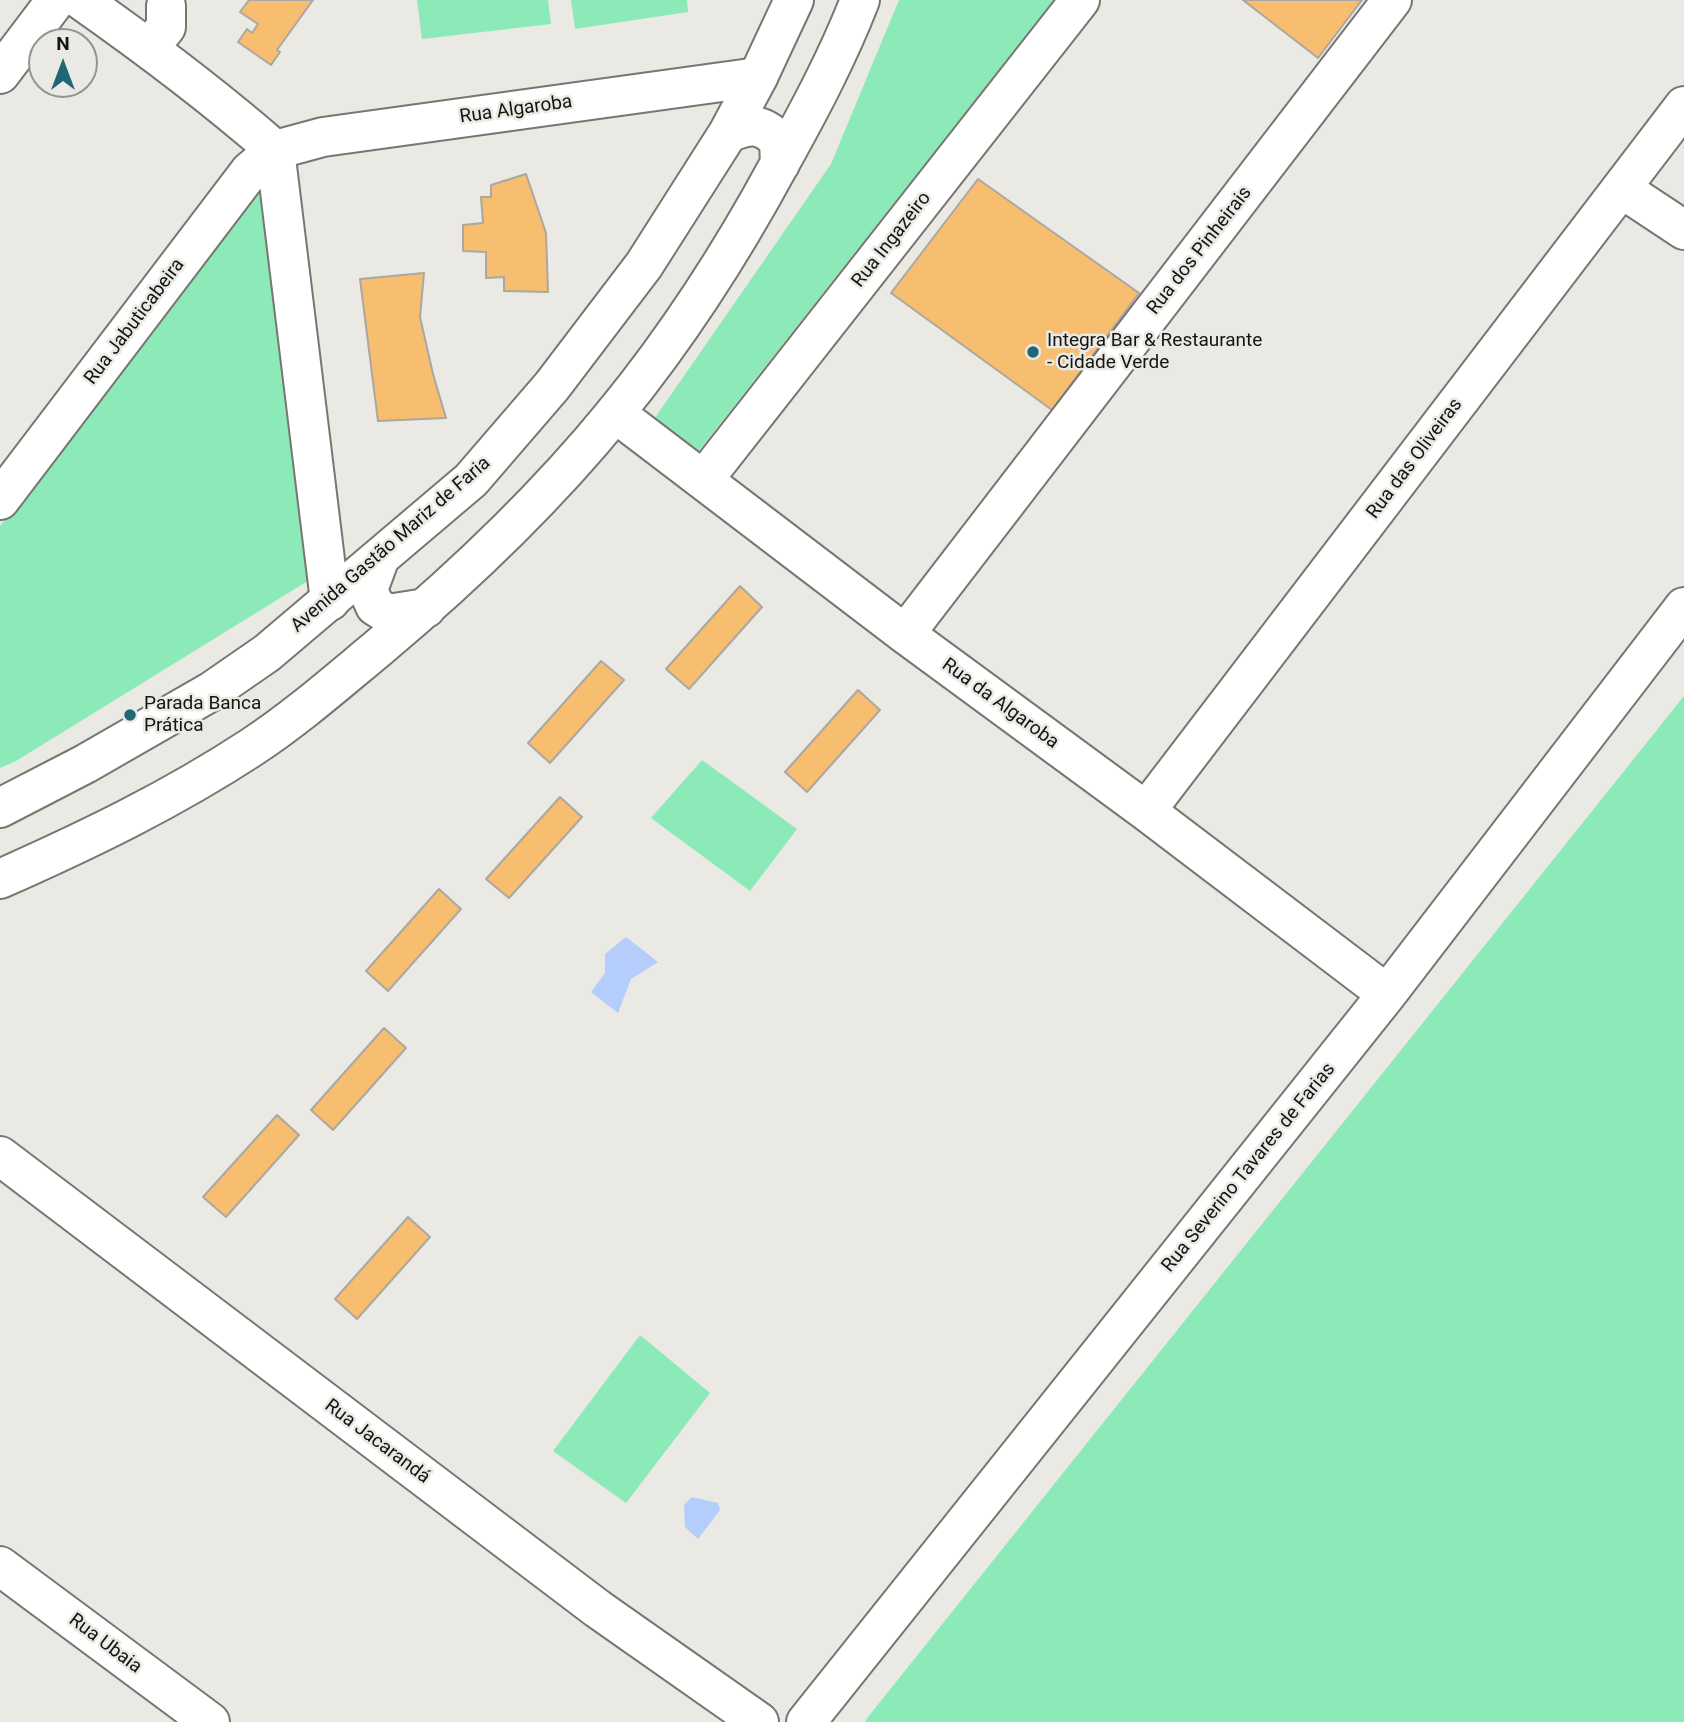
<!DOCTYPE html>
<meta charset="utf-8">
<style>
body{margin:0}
#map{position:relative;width:1684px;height:1722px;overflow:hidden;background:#eae9e3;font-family:Roboto,sans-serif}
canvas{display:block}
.north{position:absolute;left:28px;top:28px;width:70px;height:70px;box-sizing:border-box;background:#eae9e3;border:2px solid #94948f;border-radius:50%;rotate:0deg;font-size:19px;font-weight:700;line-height:28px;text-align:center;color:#141411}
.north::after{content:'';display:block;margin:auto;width:24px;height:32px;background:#1f6775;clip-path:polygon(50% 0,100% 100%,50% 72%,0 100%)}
</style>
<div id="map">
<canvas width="1684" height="1722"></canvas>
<div class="north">N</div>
</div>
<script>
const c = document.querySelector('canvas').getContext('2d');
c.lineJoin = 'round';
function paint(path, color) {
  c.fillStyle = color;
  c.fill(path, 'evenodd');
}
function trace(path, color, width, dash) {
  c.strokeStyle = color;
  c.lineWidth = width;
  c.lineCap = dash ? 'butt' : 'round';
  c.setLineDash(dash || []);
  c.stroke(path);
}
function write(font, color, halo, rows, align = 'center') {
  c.font = font + ' Roboto,sans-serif';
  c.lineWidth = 5;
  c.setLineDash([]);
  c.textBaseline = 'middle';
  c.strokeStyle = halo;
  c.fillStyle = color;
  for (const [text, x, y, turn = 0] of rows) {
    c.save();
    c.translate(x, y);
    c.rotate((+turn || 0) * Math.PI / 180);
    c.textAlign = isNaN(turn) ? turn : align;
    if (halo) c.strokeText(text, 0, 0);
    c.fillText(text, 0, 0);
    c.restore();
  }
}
paint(new Path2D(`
 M 417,0 L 548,0 L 551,24 L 422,39 Z
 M 571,0 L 687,0 L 688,12 L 575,29 Z
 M 899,0 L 1054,0 L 697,453 L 652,422 L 831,164 Z
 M 258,185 L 311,579 L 16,761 L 0,768 L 0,526 Z
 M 1684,696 L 1684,1722 L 865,1722 L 868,1717 Z
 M 702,760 L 797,829 L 750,891 L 651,818 Z
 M 640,1335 L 710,1393 L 626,1503 L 553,1451 Z`), '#8ceab9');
paint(new Path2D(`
 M 626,937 L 658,962 L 631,979 L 618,1013 L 591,992 L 605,973 L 605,954 Z
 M 692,1497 L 718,1503 L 720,1510 L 698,1539 L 685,1527 L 684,1505 Z`), '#b4cdfb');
const building = new Path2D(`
 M 249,0 L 313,0 L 277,50 L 280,52 L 271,65 L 238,42 L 247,29 L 252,33 L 258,24 L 240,12 Z
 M 1243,0 L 1362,0 L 1318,58 Z
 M 526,174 L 546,233 L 548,292 L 504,291 L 504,277 L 486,278 L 486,252 L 463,251 L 463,225 L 483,223 L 481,197 L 491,197 L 491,185 Z
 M 978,179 L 1139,293 L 1052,410 L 891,293 Z
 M 424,273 L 420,317 L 433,374 L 446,418 L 378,421 L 360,279 Z
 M 740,586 L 762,607 L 689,689 L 666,669 Z
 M 601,661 L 624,680 L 550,763 L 528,743 Z
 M 858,690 L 880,710 L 807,792 L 785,772 Z
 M 560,797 L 582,817 L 509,898 L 486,879 Z
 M 439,889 L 461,909 L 388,991 L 366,971 Z
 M 384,1028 L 406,1048 L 333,1130 L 311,1110 Z
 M 277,1115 L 299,1135 L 226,1217 L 203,1197 Z
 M 408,1217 L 430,1237 L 357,1319 L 335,1299 Z`);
paint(building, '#f6be6e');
trace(building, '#aba7a2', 2);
const minor = new Path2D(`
 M 81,0 C 148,47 213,96 275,150 L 330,601
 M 149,48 L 166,27 L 166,6
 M 0,74 L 56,0
 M 1622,189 L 1684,230
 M 615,413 L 905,634 L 1146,811 L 1387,994
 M 704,479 L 1080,0
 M 0,500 L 250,171 L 275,150 L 323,137 L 758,77
 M 905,634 L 1392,0
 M 1146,811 L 1684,106
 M 0,1156 L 598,1609 L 759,1722
 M 0,1566 L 210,1722
 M 806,1722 L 1387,994 L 1684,607`);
const major = new Path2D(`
 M 728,133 C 750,124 761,122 779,141 L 780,164
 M 379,560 L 368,590 L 375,606 L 388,614 L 426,608
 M 0,808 L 85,764 L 212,691 L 267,653 L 471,480 L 552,386 L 644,265 L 728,133 L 758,77 L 794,0
 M 0,879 C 88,840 171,800 252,747 C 296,718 336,683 377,649 C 462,578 545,499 615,413 C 678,336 732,252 779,165 C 809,111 838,57 860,0`);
trace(minor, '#787671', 42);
trace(major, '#787671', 42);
trace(minor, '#fff', 38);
trace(major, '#fff', 38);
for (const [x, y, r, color] of [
 [1033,352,7,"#1f6775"],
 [130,715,7,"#1f6775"]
]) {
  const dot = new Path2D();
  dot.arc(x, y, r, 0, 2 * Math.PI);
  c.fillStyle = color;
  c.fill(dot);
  trace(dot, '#eae9e3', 2.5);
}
write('19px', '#141411', '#eae9e3', [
 ["Rua Algaroba",516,110,-8],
 ["Rua Ingazeiro",892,240,-52],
 ["Rua dos Pinheirais",1200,251,-52],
 ["Rua Jabuticabeira",135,322,-53],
 ["Rua das Oliveiras",1415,459,-53],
 ["Avenida Gastão Mariz de Faria",391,545,-41],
 ["Rua da Algaroba",1000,704,36],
 ["Rua Severino Tavares de Farias",1249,1168,-51],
 ["Rua Jacarandá",377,1442,37],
 ["Rua Ubaia",105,1644,37]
]);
write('19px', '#141411', '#eae9e3', [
 ["Integra Bar & Restaurante",1047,341],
 ["- Cidade Verde",1047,363],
 ["Parada Banca",144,704],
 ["Prática",144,726]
], 'left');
</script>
